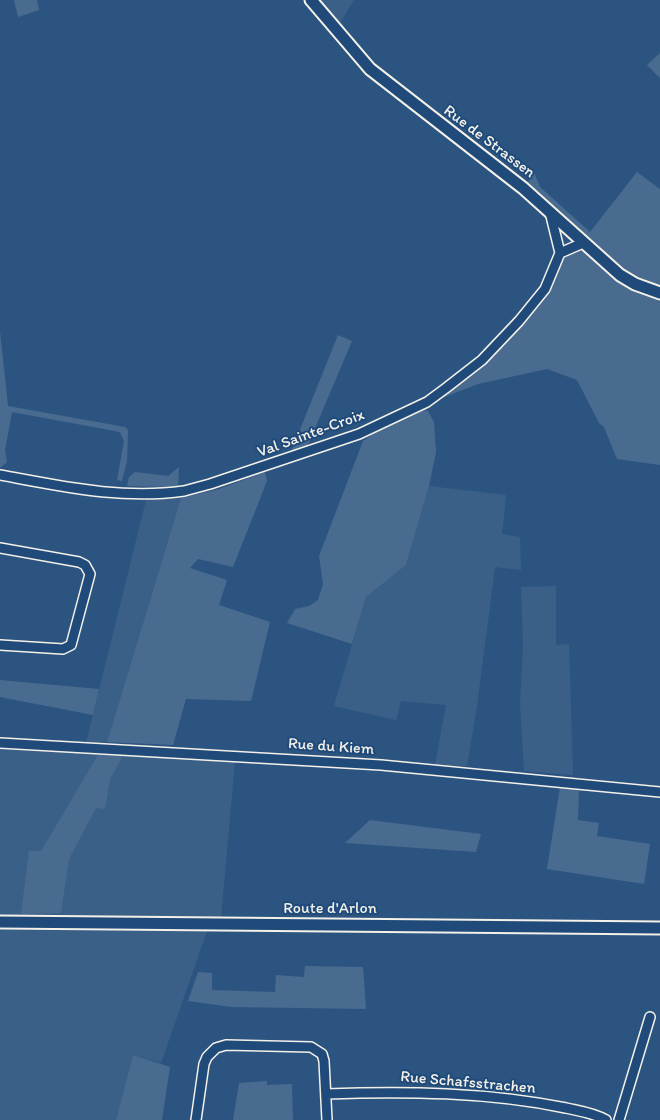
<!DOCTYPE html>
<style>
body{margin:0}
canvas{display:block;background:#2c5481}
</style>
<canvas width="660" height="1120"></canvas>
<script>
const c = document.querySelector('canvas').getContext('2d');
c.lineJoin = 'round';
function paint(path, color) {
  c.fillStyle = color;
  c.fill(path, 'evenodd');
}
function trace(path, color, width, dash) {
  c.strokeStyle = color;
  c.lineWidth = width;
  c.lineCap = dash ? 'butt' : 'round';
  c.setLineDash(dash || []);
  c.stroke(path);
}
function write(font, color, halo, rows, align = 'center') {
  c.font = font + ' Itim,sans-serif';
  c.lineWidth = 4;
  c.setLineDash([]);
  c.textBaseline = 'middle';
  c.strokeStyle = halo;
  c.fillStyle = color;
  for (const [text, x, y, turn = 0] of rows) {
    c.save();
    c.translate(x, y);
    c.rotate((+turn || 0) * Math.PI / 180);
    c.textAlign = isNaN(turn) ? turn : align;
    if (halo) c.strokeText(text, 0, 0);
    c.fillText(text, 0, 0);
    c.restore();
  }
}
paint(new Path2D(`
 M 317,0 L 354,0 L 338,26 Z
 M 429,486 L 506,495 L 502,534 L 520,537 L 521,570 L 495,567 L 477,706 L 467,766 L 435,765 L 446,705 L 401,701 L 396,720 L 334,706 L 366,597 L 406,565 Z
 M 181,498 L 107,742 L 86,743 L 146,500 Z
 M 556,586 L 556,645 L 569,644 L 573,775 L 524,771 L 520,704 L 523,647 L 521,587 Z
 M 0,749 L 235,761 L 221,918 L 0,916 Z
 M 0,930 L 207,931 L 161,1063 L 133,1055 L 116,1120 L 0,1120 Z`), '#3b6088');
paint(new Path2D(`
 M 14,0 L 37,0 L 39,10 L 18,17 Z
 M 660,53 L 660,78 L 647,65 Z
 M 534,172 L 540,187 L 590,232 L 637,172 L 660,189 L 660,289 C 617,280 561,217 528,187 L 527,184 Z
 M 578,250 L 584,251 C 609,273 627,289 660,299 L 660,465 L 617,459 L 604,427 L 599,423 L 577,380 L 547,369 L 478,384 L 442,398 L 488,359 L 523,323 L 551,284 L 564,254 Z
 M 0,331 L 8,406 L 125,427 L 128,430 L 127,461 L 122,481 L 117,480 L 124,441 L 120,432 L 12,412 L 5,450 L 7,462 L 0,468 Z
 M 338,335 L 352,341 L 307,447 L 291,452 Z
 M 424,410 L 428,411 L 434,422 L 436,452 L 429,486 L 406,565 L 366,597 L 352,644 L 287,623 L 295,609 L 309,606 L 318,600 L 323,584 L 319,556 L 363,441 L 377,431 Z
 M 179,467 L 178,487 L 127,486 L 129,477 L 135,472 L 168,476 Z
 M 265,472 L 267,481 L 233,567 L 198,559 L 190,568 L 227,580 L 219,605 L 270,622 L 251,701 L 186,699 L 173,745 L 107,742 L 181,498 L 219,489 Z
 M 0,680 L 99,689 L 93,715 L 0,697 Z
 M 98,755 L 123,756 L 110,779 L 105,809 L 96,808 L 69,859 L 61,913 L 21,914 L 29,851 L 41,851 Z
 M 560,787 L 579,789 L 578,820 L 599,823 L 597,836 L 650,844 L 644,884 L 547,869 Z
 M 370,820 L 481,834 L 476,852 L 345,843 Z
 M 305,966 L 363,967 L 366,1009 L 231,1007 L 188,1001 L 198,972 L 212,973 L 212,990 L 275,992 L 276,975 L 304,977 Z
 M 133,1055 L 170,1067 L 162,1120 L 116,1120 Z
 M 267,1081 L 267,1085 L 292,1084 L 293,1120 L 233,1120 L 239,1083 Z`), '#496b90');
const minor = new Path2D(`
 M 560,253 L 583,243
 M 0,475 C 61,486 121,500 184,491 L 210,484 L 359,434 L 427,402 L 446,388 L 482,360 L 519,321 L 545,289 L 560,253 L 550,212
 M 0,548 L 79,562 L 85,565 L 90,574 L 71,645 L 63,649 L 0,645
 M 0,743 L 381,765 L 660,792
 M 326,1094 C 405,1091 488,1092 566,1108 C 579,1111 594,1113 606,1120
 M 196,1120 L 204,1064 L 207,1057 L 216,1048 L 226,1045 L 311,1047 L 322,1054 L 324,1061 L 327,1120
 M 619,1120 L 650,1017`);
const major = new Path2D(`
 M 311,0 L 370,69 L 523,188 L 620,275 L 635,284 L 660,293
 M 0,922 L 660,928`);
trace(minor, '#f4f1e8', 12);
trace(major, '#f4f1e8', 15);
trace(minor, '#1f4a7a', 9);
trace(major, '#1f4a7a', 11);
write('16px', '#f4f1e8', '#1f4a7a', [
 ["Rue de Strassen",489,142,37],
 ["Val Sainte-Croix",311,434,-20],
 ["Rue du Kiem",331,747,4],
 ["Route d'Arlon",330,909],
 ["Rue Schafsstrachen",468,1083,5]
]);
</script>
